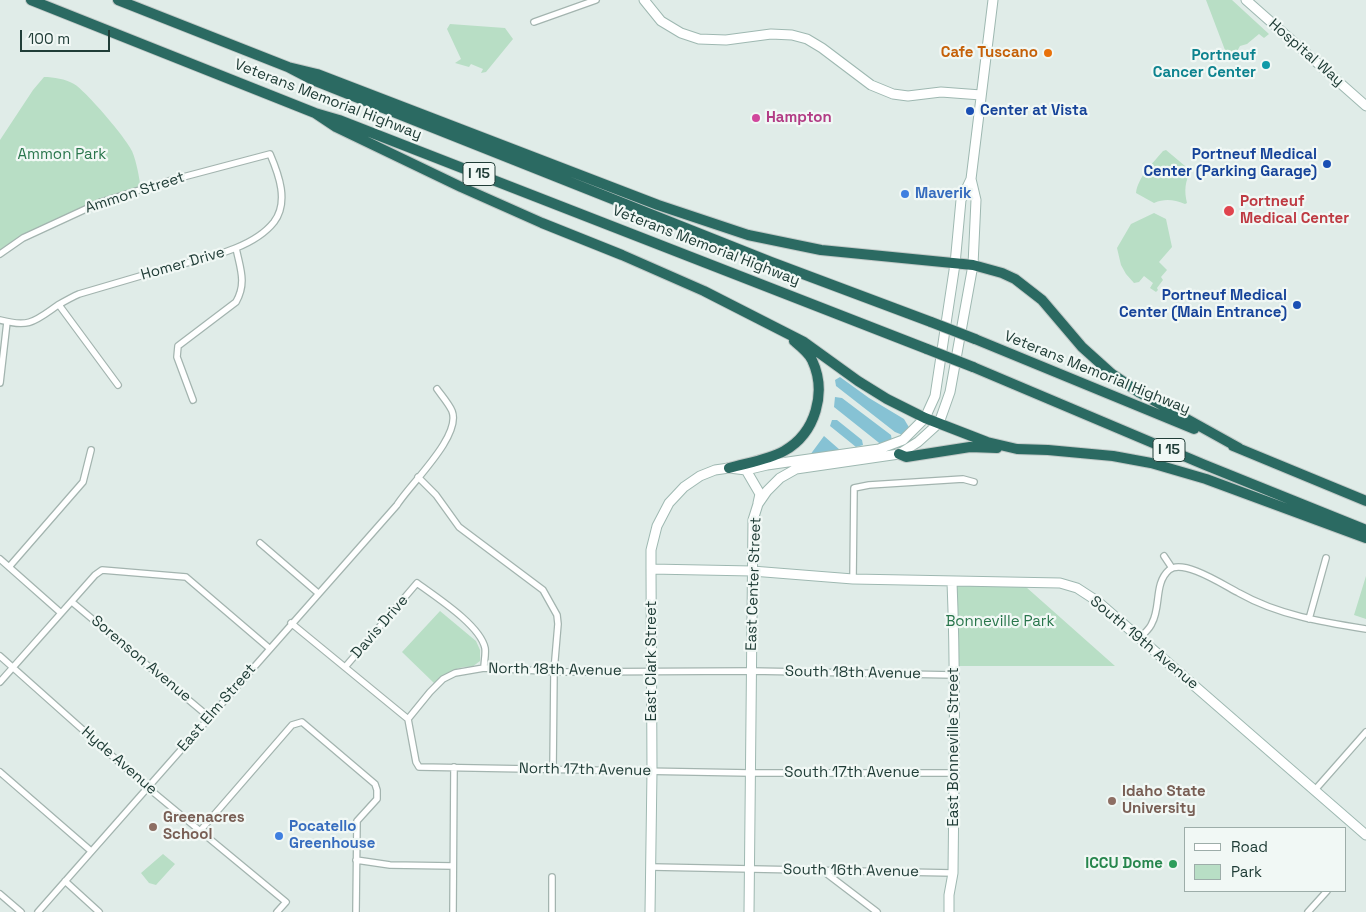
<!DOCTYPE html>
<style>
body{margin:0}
#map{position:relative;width:1366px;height:912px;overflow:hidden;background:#e0ece8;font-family:"Space Grotesk",sans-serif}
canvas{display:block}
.legend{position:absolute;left:1184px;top:827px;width:162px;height:65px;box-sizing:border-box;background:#f1f8f5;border:1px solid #9dada9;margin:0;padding:6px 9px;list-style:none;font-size:15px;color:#203d37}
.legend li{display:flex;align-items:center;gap:10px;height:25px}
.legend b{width:25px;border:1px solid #9dada9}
.scale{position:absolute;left:20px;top:30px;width:90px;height:22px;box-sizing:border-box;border:2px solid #203d37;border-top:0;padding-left:6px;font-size:15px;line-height:18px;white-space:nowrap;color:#203d37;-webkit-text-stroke:4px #f1f8f5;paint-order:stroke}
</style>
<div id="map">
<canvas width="1366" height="912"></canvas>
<ul class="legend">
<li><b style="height:6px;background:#fff"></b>Road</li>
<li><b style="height:14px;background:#b8dec5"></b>Park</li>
</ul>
<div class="scale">100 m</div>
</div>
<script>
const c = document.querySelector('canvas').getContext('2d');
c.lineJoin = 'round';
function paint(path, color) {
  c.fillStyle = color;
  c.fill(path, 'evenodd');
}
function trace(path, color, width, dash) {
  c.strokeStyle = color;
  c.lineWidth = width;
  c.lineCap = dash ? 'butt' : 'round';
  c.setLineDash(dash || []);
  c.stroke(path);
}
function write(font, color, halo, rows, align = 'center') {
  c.font = font + ' "Space Grotesk",sans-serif';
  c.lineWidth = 4.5;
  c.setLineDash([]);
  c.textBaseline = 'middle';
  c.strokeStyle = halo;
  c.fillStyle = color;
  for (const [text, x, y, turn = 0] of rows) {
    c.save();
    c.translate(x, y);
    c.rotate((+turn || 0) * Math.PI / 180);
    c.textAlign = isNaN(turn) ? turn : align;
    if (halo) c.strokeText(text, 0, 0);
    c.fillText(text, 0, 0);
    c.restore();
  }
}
paint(new Path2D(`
 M 1206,0 L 1232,0 L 1269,34 L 1264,38 L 1259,34 L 1247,44 L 1240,46 L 1235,55 L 1238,61 L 1228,58 Z
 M 450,24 L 505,28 L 513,39 L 486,72 L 481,73 L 483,69 L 471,64 L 469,67 L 455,63 L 461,59 L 447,29 Z
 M 44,77 C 54,77 65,79 74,84 C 85,90 127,139 132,151 C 137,163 139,177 141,189 C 92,204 43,225 0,254 L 0,140 L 33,90 Z
 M 1166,150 L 1191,171 C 1185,181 1184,191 1187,203 L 1185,204 C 1174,200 1166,198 1154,203 L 1136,193 C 1138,177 1153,163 1163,151 Z
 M 1154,213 L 1166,219 L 1172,247 L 1159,262 L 1167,270 L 1161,277 L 1163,280 L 1157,288 L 1158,290 L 1156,292 L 1150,288 L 1153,283 L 1144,276 L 1139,282 L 1134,283 L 1126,274 L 1121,265 L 1117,248 L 1131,224 Z
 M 1366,576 L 1366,619 L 1354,615 Z
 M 1017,579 L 1115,666 L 955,666 L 956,582 Z
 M 440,611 L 476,641 L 480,650 L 480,661 L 472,667 C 458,665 445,674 435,684 L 402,652 Z
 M 163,854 L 175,864 L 156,885 L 149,883 L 141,873 Z`), '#b8dec5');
paint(new Path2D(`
 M 840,377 L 869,398 L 904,419 L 910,429 L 905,436 L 895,432 L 836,386 L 835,380 Z
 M 835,397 L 842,398 L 891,435 L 892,441 L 883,446 L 834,407 Z
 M 832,420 L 837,420 L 862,440 L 863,445 L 856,447 L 830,426 Z
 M 824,436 L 840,450 L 810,455 Z`), '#86c2d4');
const street = new Path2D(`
 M 534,22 L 596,0
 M 0,254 L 23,238 L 101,202 L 168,181 L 270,154 C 279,175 289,202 274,222 C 252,250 203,258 171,267 C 140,276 110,285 79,294 C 72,297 65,301 58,305 C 35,321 30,328 0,320
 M 59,305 L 118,385
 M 0,383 L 7,322
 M 193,400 L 177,357 L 178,346 L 236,302 C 247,283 240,268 236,248
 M 418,477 L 436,495 L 459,527 L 543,590 L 557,615 L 558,624 L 554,671 L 553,769
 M 260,543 L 318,593
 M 1164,556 L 1172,568
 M 0,559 L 61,613
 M 9,567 L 83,482 L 91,450
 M 853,579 L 854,488 L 869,485 L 963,479 L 974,482
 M 72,602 L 209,717
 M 1309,619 L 1326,558
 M 291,623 L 408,719 L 416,762 L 419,767 L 750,773 L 955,773
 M 1140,638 C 1144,633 1150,629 1152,623 C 1161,607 1154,583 1169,570 C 1183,558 1225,586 1239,593 C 1278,615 1322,622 1366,629
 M 0,656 L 147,787 L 286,902 L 277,912
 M 346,666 L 417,583 C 436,597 480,625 485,648 C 486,654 484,662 484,668
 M 0,682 L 95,575 L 102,570 L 186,577 L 269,648
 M 408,719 L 430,692 L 443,679 L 455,673 L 484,668 L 563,672 L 752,671 L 954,675
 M 0,772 L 91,851
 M 1314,791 L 1366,732
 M 200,831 L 292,725 L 302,722 L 375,784 L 377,790 L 377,799 L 357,821 L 356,912
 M 356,860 L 390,865 L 453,866
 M 652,867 L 953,873
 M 822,870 L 877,912
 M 65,881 L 99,912
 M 0,894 L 21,912
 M 38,912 L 397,505 C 410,484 462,436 452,411 C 449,404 442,396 437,389
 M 453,912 L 454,767
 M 552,912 L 552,877
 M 1308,912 L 1327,891`);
const secondary = new Path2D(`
 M 644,0 L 661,21 L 681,33 L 699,39 L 726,40 L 771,34 L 792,35 L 807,39 L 822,48 L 871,85 L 893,94 L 908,96 L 941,92 L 981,95
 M 1246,0 L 1366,106
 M 746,470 L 760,494 L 758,503
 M 651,569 L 752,571 L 853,579 L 1060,583 L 1077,588 L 1097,601 L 1366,835
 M 650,912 L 652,771 L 651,569 L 651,550 L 657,526 L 669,503 L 684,487 L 700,476 L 715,470 L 729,468 L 746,470 L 767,465 L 879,449 L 903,440 L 925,418 L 935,396 L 955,264 L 961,200 L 971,179
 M 749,912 L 753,520 L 758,504 L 767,491 L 780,478 L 796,469 L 899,454 L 918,442 L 939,423 L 950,392 L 973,265 L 976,200 L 971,179 L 993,0
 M 949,912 L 949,895 L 953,873 C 954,775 956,679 952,582`);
const highway = new Path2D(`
 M 31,0 L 315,113 L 339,120 L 927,349
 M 118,0 L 288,67 L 313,80 L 771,262 L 931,322
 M 288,67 L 317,74 L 658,205 L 748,235 L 821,250 L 973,265 L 1002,273 L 1015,279 L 1042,300 L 1082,347 L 1112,374 L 1140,393 L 1239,448
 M 315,113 L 336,127 L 461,187 L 542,223 L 622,255 L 704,291 L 804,342 L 858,381 L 887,399 L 925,418 L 987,442 L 1017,449 L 1048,450 L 1113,456 L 1151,463 L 1206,479 L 1366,538
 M 975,339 L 1194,429
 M 973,367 L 1205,465 L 1366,530
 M 1233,446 L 1366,501
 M 899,454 L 906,457 L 970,447 L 997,448
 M 729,468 C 746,463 768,460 784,451 C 816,433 827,392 812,360 C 809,353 800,346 794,341`);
trace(street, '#a3b4af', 8);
trace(secondary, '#9eb8b1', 11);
trace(highway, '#c1c9c7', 12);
trace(street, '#fff', 5.5);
trace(secondary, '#fff', 9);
trace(highway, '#2b6a62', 10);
const highwayBridge = new Path2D(`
 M 931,322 L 975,339
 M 927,349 L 973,367`);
trace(highwayBridge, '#c1c9c7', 12, []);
trace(highwayBridge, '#2b6a62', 10);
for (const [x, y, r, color] of [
 [1048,53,5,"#e8710a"],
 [1266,65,5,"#0f9aa8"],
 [970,111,5,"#1a4fb4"],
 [756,118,5,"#d1479c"],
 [1327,164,5,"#1a4fb4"],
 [905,194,5,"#3f7fe0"],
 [1229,211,6,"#e0444e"],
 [1297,305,5,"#1a4fb4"],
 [1112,801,5,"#8d6e63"],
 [153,827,5,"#8d6e63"],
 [279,836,5,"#3f7fe0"],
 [1173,864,5,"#2e9e5b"]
]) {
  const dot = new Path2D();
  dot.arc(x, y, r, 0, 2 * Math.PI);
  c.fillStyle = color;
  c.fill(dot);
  trace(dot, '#f1f8f5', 2);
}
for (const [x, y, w] of [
 [479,174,32],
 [1169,450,32]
]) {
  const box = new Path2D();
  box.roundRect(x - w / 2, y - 11.5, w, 23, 4);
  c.fillStyle = '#f1f8f5';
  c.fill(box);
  trace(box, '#203d37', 1);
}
write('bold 14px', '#203d37', null, [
 ["I 15",479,174],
 ["I 15",1169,450]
]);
write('bold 15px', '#c56008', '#f1f8f5', [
 ["Cafe Tuscano",1038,53]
], 'right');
write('15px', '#203d37', '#f1f8f5', [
 ["Hospital Way",1306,53,41],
 ["Veterans Memorial Highway",328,100,21],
 ["Ammon Street",135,193,-18],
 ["Veterans Memorial Highway",706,246,21],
 ["Homer Drive",183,264,-16],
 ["Veterans Memorial Highway",1097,373,22],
 ["East Center Street",754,584,-88],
 ["Davis Drive",380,627,-49],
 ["South 19th Avenue",1144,643,40],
 ["Sorenson Avenue",141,659,40],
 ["East Clark Street",652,661,-90],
 ["North 18th Avenue",555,670,1],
 ["South 18th Avenue",853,673,1],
 ["East Elm Street",217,708,-49],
 ["East Bonneville Street",954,747,-90],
 ["Hyde Avenue",119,761,41],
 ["North 17th Avenue",585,770,1],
 ["South 17th Avenue",852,773],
 ["South 16th Avenue",851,871,1]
]);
write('bold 15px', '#0d838f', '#f1f8f5', [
 ["Portneuf",1256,56],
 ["Cancer Center",1256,73]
], 'right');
write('bold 15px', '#164399', '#f1f8f5', [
 ["Center at Vista",980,111,"left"],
 ["Portneuf Medical",1317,155],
 ["Center (Parking Garage)",1317,172],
 ["Portneuf Medical",1287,296],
 ["Center (Main Entrance)",1287,313]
], 'right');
write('bold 15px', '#b23c85', '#f1f8f5', [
 ["Hampton",766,118]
], 'left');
write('15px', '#29764c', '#f1f8f5', [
 ["Ammon Park",62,155],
 ["Bonneville Park",1000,622]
]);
write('bold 15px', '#366cbe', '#f1f8f5', [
 ["Maverik",915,194],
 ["Pocatello",289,827],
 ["Greenhouse",289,844]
], 'left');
write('bold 15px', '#be3a42', '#f1f8f5', [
 ["Portneuf",1240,202],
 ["Medical Center",1240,219]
], 'left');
write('bold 15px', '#785e54', '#f1f8f5', [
 ["Idaho State",1122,792],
 ["University",1122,809],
 ["Greenacres",163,818],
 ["School",163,835]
], 'left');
write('bold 15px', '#27864d', '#f1f8f5', [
 ["ICCU Dome",1163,864]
], 'right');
</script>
